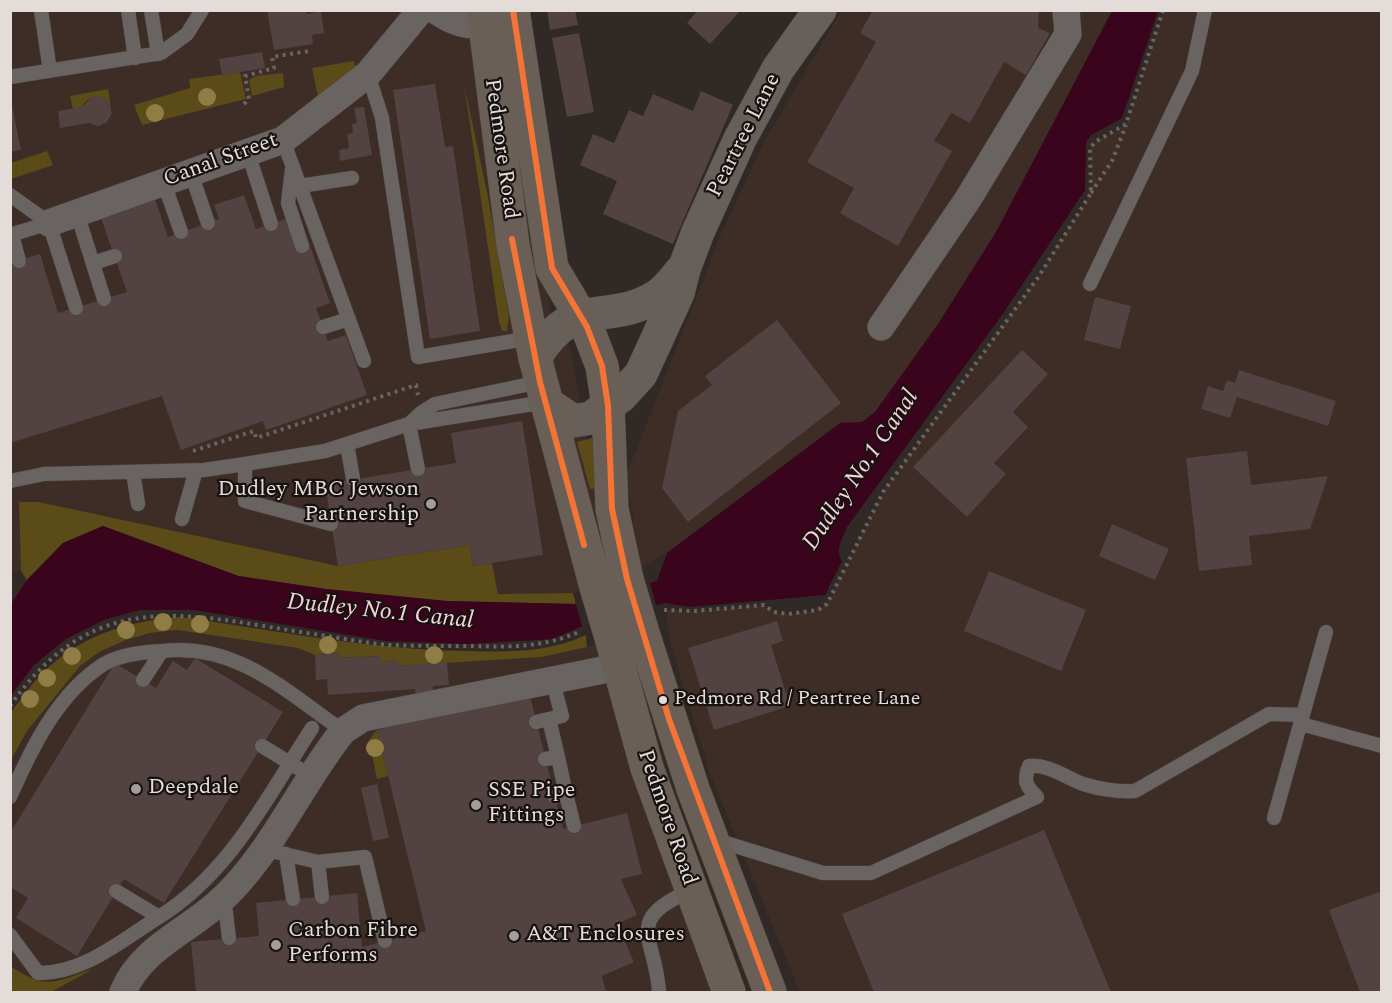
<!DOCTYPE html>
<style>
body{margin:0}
#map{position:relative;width:1392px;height:1003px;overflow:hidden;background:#302926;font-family:Spectral,serif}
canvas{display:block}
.frame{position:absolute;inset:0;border:12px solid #e3dcd9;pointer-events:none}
</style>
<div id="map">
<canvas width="1392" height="1003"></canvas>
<div class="frame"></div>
</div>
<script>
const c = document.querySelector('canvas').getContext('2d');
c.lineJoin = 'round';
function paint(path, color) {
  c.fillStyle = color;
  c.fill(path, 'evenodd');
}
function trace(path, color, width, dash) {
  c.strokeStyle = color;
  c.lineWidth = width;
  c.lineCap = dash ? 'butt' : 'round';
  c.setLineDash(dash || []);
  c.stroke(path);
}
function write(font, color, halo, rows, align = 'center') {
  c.font = font + ' Spectral,serif';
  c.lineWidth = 4.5;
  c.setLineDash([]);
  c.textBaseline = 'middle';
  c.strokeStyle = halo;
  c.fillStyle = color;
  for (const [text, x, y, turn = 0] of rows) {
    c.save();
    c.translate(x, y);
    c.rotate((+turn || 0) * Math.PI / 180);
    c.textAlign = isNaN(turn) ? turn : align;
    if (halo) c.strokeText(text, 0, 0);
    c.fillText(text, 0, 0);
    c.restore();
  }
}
paint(new Path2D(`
 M 10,11 L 500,11 L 550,309 L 571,350 L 591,467 L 615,582 L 573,593 L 498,594 L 492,563 L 473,566 L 470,545 L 338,566 L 39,502 L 19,503 L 21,571 L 11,571 Z
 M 841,11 L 1135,11 L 896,421 L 840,423 L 667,553 L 641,568 L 626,476 L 721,234 L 764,142 Z
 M 1163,11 L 1381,11 L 1381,992 L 800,992 L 710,774 L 670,642 L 666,610 L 693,611 L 764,605 L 774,612 L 788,614 L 818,610 L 827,604 L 883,492 L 1039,276 L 1091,193 L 1090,148 L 1095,142 L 1126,124 Z
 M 177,630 L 298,648 L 315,655 L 340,653 L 340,658 L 380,656 L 398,660 L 399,666 L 542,657 L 630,636 L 671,788 L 703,882 L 746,992 L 11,992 L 11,760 L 27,731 L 80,666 L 99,652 L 126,640 L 150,633 Z`), '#3d2d26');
paint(new Path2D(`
 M 354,61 L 356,71 L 318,97 L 312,68 Z
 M 240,72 L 246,99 L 142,125 L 134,105 L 190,88 L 189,79 Z
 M 283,73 L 284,87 L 252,96 L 249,80 L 256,76 Z
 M 464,84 L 488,197 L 509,316 L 507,331 L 502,331 L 499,322 Z
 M 108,89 L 111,108 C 104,94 90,93 82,107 L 73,109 L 70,96 Z
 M 47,151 L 53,165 L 11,179 L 11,163 Z
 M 596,437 L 598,488 L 590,489 L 577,442 Z
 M 19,502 L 39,502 L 338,566 L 470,545 L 473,566 L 492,563 L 498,594 L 573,593 L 576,604 L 446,601 L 326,589 L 239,576 L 103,526 L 63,543 L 27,580 L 21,571 Z
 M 180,617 C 276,630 369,650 465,651 C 507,652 548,653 586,635 L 587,647 L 542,657 L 398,666 L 397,660 L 380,662 L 379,656 L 340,658 L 339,653 L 315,655 L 298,648 L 177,630 L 150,633 L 126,640 L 99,652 L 80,666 L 27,731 L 11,760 C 11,747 6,725 11,713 C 14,706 23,698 27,691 C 64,641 121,621 180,617 Z
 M 377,730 L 388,776 L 377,779 L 369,740 Z
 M 10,966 C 47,991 54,982 93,969 L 51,992 L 11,992 Z`), '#5a4b18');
paint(new Path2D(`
 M 1112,11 L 1158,11 L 1122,118 L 1091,135 L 1086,142 L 1085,190 L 1002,315 L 847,527 C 842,539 835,549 842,561 L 825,595 L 690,607 L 665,603 L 580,627 L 553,639 L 466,644 L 386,641 L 194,610 L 139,610 L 104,620 L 66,639 L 34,665 L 11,695 L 11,604 L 27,580 L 63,543 L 103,526 L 238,576 L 326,589 L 446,601 L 576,604 L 657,581 L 667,553 L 840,423 L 862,422 L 875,412 L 938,324 L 996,232 Z`), '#39041c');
paint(new Path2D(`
 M 649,580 L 657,608 L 583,629 L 575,601 Z`), '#302926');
paint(new Path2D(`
 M 267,10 L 306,10 L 307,14 L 321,11 L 324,33 L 312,35 L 313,44 L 274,50 Z
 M 547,10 L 575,10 L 578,25 L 550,30 Z
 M 698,10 L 741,10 L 710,44 L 687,23 Z
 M 873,10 L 1039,10 L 1038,28 L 1050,33 L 1026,75 L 1004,62 L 970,123 L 951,113 L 934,141 L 952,151 L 898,246 L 840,213 L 854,188 L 807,162 L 876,42 L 860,33 Z
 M 579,33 L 594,112 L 567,117 L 552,38 Z
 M 262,52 L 265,68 L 222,75 L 219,59 Z
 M 435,84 L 445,147 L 453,146 L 480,331 L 430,339 L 393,90 Z
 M 701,91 L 733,105 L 673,244 L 603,214 L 617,181 L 580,165 L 593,134 L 614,143 L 629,110 L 643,116 L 653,94 L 693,111 Z
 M 10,95 L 21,150 L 10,152 Z
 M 93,96 L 102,97 L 109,103 L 112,113 L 107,122 L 98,126 L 88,123 L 60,128 L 58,111 L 82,107 Z
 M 364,107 L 372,155 L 340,161 L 339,150 L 349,148 L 347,134 L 353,133 L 352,124 L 357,123 L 354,108 Z
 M 244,195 L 256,229 L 286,219 L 296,248 L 309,243 L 330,303 L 316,308 L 328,341 L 346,335 L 367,395 L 266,430 L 263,421 L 181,450 L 162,396 L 10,443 L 10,263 L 40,254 L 58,313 L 127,292 L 101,218 L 155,199 L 168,237 L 219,219 L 214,205 Z
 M 1095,297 L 1131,306 L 1120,349 L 1084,340 Z
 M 777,320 L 841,403 L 688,522 L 662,488 L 678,411 L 712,385 L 705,376 Z
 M 1022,350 L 1048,374 L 1013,412 L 1028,427 L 994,463 L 1006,474 L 967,517 L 913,467 Z
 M 1239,370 L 1336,401 L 1328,426 L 1237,397 L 1230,418 L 1201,409 L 1208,386 L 1223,391 L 1227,380 L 1235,383 Z
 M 522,421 L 543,555 L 473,566 L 470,545 L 338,566 L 325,484 L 456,463 L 451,433 Z
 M 1247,451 L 1251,485 L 1328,476 L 1310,529 L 1249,536 L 1252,565 L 1199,571 L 1186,458 Z
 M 1112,524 L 1169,549 L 1155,580 L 1099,556 Z
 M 989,571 L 1086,610 L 1061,671 L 964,631 Z
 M 777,621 L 783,641 L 771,645 L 790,706 L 714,730 L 688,648 Z
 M 340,653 L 340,658 L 380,656 L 380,662 L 398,660 L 398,666 L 447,662 L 449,685 L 433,686 L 433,695 L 416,696 L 415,689 L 328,695 L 327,679 L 316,680 L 315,655 Z
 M 195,658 L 283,712 L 164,903 L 124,879 L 77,956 L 16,918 L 28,898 L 10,887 L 10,833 L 115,663 L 156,688 L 173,661 L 187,670 Z
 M 529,692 L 563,829 L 627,813 L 642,874 L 621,879 L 637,915 L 617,924 L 634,962 L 602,976 L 606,992 L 196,992 L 191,942 L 259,936 L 256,903 L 357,893 L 362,947 L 426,931 L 377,730 Z
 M 377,784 L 389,838 L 373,841 L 361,788 Z
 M 1044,830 L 1111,992 L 874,992 L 842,914 Z
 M 1382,891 L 1382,992 L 1360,992 L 1329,910 Z`), '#524241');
const lane = new Path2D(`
 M 41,10 L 50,71
 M 128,10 L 135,58
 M 151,10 L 158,54
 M 368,74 L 382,118 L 418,357 L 531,338
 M 10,77 L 161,53 L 187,34 L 202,10
 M 283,140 L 364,361
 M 248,153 L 271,224
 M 292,169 L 288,203 L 302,246
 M 191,173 L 208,223
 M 164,183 L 181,232
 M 300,186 L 352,178
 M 10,195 L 49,223 L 76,308
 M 77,213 L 104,299
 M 10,235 L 49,223
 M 12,235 L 19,261
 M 93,263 L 115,256
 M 1090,284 L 1192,71 L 1205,10
 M 323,327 L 349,319
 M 409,424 L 421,413 L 435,404 L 540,382
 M 409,424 L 418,469
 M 347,444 L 353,479
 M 245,464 L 245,501 L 331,524
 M 133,472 L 138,504
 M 10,481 L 44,474 L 204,470 L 245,464 L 325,451 L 409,424 L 545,402
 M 182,519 L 196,470
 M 143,680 L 162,651 C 236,642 287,692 343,731
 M 549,719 L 558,757
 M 536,722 L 562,716 L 552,679
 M 1301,724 L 1382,746
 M 262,746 L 311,776
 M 545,759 L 558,757 L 566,794
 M 10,797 C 31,749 58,693 104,664 C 121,654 144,652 162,651
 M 555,797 L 566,794 L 574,826
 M 1274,818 L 1326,632
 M 716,840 L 823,873 L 871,873 L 1037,797 C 1026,786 1023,781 1029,766 C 1048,764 1065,777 1083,784 C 1099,789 1118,792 1135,791 L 1269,714 L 1303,715
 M 263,849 L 318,862 L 365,857 L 385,941
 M 286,854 L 293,899
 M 318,862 L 322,897
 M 116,891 L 159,917 C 230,873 268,796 312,728
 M 224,897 L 229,938
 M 10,935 L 38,973 C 83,974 122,940 159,917
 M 659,992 C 656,938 622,920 690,891`);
const street = new Path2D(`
 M 435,10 C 455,24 479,34 497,10
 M 49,223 L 283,140 L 368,74 L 421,10
 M 881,327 L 968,199 L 1068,34 L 1066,10
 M 123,992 C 141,949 184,933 217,904 C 271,856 299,786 343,731 L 363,718 L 618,667`);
const secondary = new Path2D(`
 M 535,358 C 573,293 608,327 657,296 C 667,290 675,278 682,270
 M 545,402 L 573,421 L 591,418 L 621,396 L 641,374 L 678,293 L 684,269 L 698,232 L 740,139 L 778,69 L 820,10`);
const highway = new Path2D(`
 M 483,10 L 513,245 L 535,358 L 596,587
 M 513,10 L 552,268 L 587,327 L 602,366 L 608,406 L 612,509 L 627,579
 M 643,633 L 693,789 L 770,992
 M 612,641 L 647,768 L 729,992`);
trace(lane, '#4c4644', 15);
trace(street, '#4c4644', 28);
trace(secondary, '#4c4644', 34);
trace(highway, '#4c4644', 34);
trace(new Path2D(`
 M 244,104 L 249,99 L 245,76 L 274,68 L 272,57 L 309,51
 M 1091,193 L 1112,161 L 1126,125
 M 193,451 L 254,431 L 256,438 L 416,385 L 418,395
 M 664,610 L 693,611 L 764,605 L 774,612 L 788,614 L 818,610 L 827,604 L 883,492 L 1039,276 L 1091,193 L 1090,148 L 1095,142 L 1126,124 L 1163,10
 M 10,706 C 95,584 189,615 313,634 C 338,637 364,643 389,645 C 416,646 443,646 471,646 C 512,647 543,648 581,631`), '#686462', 4, [3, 4.5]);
trace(lane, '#696462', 14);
trace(street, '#696462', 27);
trace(secondary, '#665f5a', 33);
trace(highway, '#695f56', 33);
const highwayBridge = new Path2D(`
 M 627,579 L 643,633
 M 596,587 L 612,641`);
trace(highwayBridge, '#4c4644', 34, []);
trace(highwayBridge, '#695f56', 33);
trace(new Path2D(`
 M 513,10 L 552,268 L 587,327 L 602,366 L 608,406 L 612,509 L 627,579 L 669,719 L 770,992
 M 512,239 L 540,382 L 584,545`), '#f57335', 6);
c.fillStyle = '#907d46';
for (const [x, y] of [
 [207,97],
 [155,113],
 [163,622],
 [200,624],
 [126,630],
 [328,645],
 [434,655],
 [72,656],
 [47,678],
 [30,699],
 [375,748]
]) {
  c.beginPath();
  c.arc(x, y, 9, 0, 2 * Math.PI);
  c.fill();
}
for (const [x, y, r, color] of [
 [431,504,6,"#a49d9a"],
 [663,700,5,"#e3dcd9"],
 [136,789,6,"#a49d9a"],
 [476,805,6,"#a49d9a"],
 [514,936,6,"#a49d9a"],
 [276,945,6,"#a49d9a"]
]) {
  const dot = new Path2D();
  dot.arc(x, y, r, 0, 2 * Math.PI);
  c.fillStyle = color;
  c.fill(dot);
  trace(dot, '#171210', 2);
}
write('20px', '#e3dcd9', '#171210', [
 ["Pedmore Rd / Peartree Lane",674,700]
], 'left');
write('22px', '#e3dcd9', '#171210', [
 ["Peartree Lane",745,136,-63],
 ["Pedmore Road",500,149,82],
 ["Canal Street",221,161,-20],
 ["Pedmore Road",666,818,71]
]);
write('22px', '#e3dcd9', '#171210', [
 ["Dudley MBC Jewson",419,491,"right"],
 ["Partnership",419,516,"right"],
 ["Deepdale",148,789],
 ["SSE Pipe",488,792],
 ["Fittings",488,817],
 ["Carbon Fibre",288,932],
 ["Performs",288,957],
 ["A&T Enclosures",526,936]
], 'left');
write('italic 24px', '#fad0dc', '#171210', [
 ["Dudley No.1 Canal",862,471,-56],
 ["Dudley No.1 Canal",380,613,6]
]);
</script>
